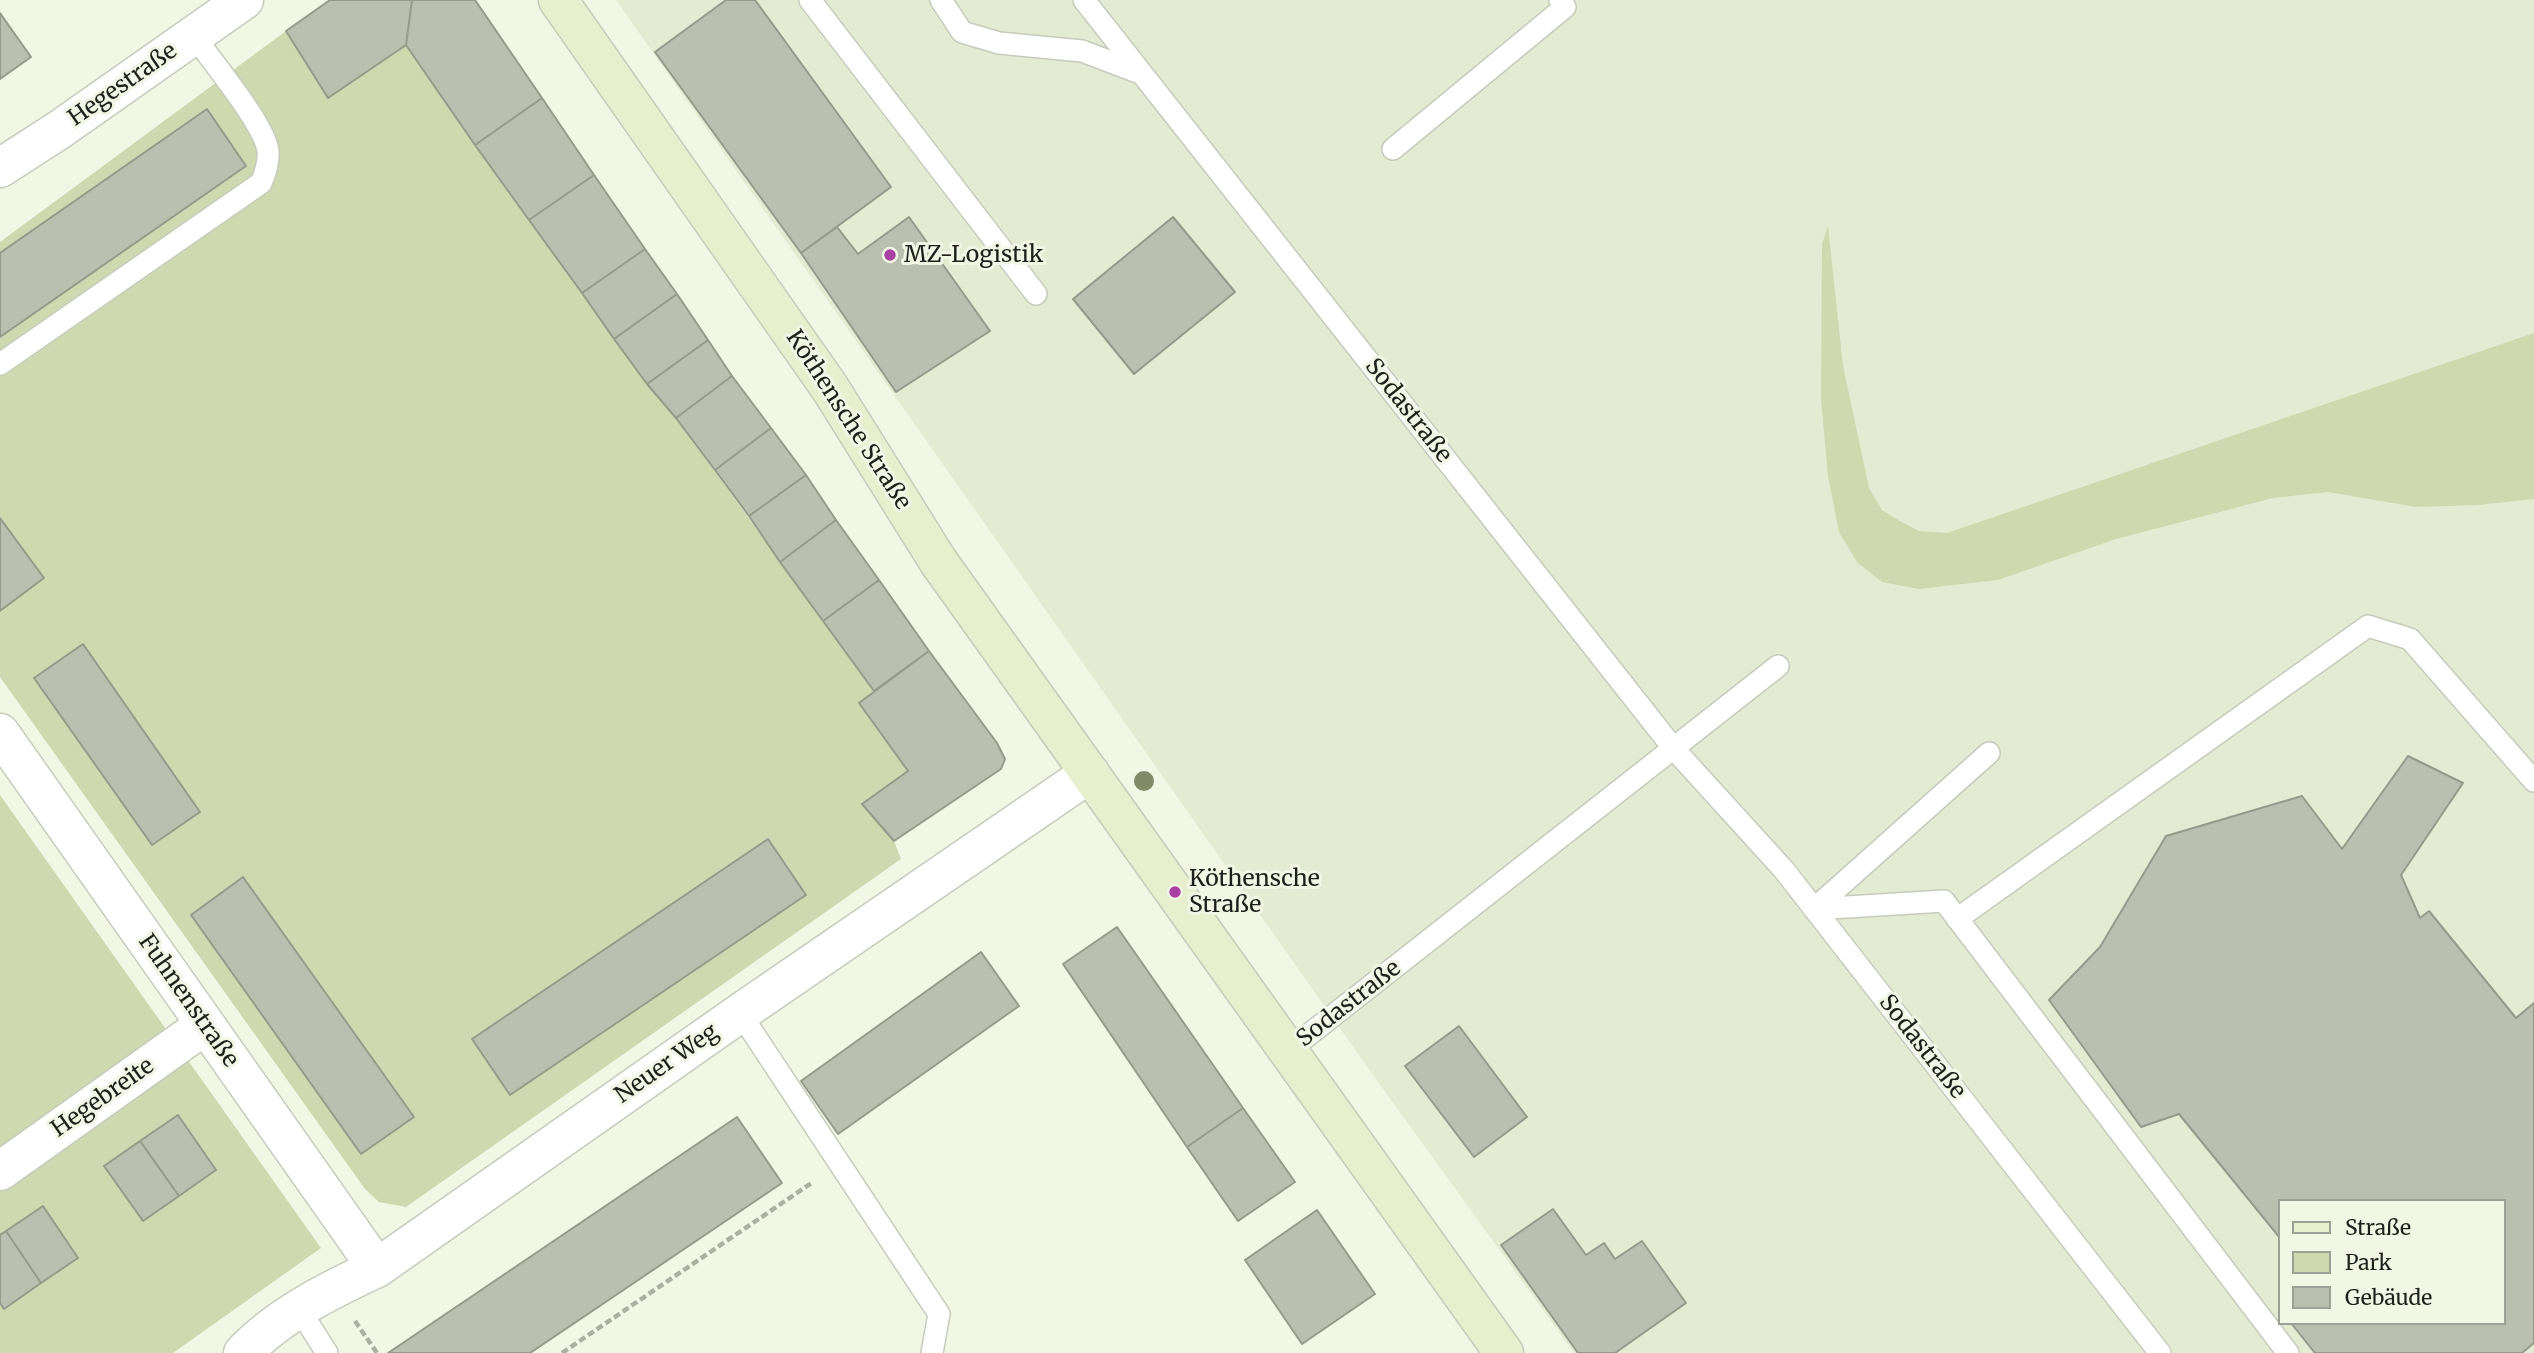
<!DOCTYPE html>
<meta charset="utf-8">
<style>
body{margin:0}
#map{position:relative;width:2534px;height:1353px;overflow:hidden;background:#f1f6e5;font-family:Merriweather,serif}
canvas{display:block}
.legend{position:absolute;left:2278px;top:1199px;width:228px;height:126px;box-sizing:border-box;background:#f1f6e5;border:2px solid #9da094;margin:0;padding:9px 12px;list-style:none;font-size:21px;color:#1f201a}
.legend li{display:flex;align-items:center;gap:14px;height:35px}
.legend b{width:35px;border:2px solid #9da094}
</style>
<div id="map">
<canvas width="2534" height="1353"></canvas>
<ul class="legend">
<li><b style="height:9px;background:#e7efce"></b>Straße</li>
<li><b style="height:19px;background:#ced9b0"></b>Park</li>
<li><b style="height:19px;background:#bbbfaf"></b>Gebäude</li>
</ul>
</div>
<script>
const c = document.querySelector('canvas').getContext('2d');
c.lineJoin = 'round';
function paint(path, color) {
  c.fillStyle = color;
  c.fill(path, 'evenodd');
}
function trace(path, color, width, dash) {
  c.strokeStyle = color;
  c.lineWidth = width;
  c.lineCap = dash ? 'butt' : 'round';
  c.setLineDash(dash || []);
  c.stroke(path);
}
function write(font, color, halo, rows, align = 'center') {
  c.font = font + ' Merriweather,serif';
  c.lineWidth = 6;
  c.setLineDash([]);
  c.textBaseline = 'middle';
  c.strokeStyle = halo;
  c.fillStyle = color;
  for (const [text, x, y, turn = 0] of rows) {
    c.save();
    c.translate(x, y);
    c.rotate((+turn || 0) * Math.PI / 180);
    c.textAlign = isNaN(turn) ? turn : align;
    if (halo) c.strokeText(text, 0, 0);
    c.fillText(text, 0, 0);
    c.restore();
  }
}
paint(new Path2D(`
 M 616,0 L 2534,0 L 2534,1353 L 1574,1353 L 1373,1075 ZM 2280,1201 L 2504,1201 L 2504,1323 L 2280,1323 Z`), '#e4ebd3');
paint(new Path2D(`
 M 286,31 L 328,98 L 406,45 L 874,691 L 859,704 L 908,771 L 862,805 L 894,841 L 901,859 L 406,1207 L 379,1202 L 365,1189 L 0,677 L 0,242 Z
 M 1828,226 L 1843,366 L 1869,488 L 1882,510 L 1898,520 L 1919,531 L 1947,533 L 2534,333 L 2534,499 L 2478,505 L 2416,507 L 2328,492 L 2273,498 L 2116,539 L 1998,580 L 1919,589 L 1882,582 L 1857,562 L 1839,532 L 1828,476 L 1821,399 L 1822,244 Z
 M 0,795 L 321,1248 L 173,1353 L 0,1353 Z`), '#ced9b0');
const building = new Path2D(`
 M 330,0 L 412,0 L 406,45 L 328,98 L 286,31 Z
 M 412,0 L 475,0 L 542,98 L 475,145 L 406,45 Z
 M 726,0 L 755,0 L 891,187 L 801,253 L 655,52 Z
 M 0,13 L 31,57 L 0,79 Z
 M 542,98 L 594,175 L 529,220 L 475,145 Z
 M 207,109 L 246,166 L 0,337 L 0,253 Z
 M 594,175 L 645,249 L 582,293 L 529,220 Z
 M 909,217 L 990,331 L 896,392 L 801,253 L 837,227 L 858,254 Z
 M 1173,217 L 1235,292 L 1134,374 L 1073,299 Z
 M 645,249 L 677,294 L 614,339 L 582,293 Z
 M 677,294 L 708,340 L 647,384 L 614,339 Z
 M 708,340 L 732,376 L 676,418 L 647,384 Z
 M 732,376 L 771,428 L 715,470 L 676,418 Z
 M 771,428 L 806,475 L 749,516 L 715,470 Z
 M 806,475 L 836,520 L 780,562 L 749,516 Z
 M 0,518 L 44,578 L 0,611 Z
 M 836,520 L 879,580 L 823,621 L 780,562 Z
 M 879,580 L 929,651 L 874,691 L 823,621 Z
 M 83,644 L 200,812 L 152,845 L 34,678 Z
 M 929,651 L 997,743 L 1005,759 L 1001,769 L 894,841 L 862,804 L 908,771 L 859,703 Z
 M 2408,756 L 2463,783 L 2401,875 L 2420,918 L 2429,911 L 2516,1018 L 2534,1003 L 2534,1343 L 2522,1353 L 2315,1353 L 2291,1323 L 2504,1323 L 2504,1201 L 2280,1201 L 2280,1238 L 2179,1114 L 2141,1127 L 2049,1000 L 2100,947 L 2166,836 L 2302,796 L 2342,849 Z
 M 768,839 L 806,895 L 510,1095 L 472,1039 Z
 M 243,877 L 414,1117 L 361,1154 L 191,915 Z
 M 1117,927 L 1243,1108 L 1187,1147 L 1063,964 Z
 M 981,952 L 1019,1006 L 838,1134 L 801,1081 Z
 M 1459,1026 L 1527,1117 L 1474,1157 L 1405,1066 Z
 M 1243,1108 L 1295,1182 L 1238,1221 L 1187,1147 Z
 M 178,1115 L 216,1170 L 179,1196 L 140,1141 Z
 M 737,1117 L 782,1183 L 742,1210 L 530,1353 L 388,1353 Z
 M 140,1141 L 179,1196 L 143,1221 L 104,1166 Z
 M 43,1206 L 78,1258 L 41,1283 L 6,1231 Z
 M 1553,1209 L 1586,1255 L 1604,1243 L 1615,1259 L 1642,1241 L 1686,1303 L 1615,1353 L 1578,1353 L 1501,1245 Z
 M 1317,1210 L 1375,1294 L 1302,1344 L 1245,1260 Z
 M 6,1231 L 41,1283 L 4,1309 L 0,1303 L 0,1235 Z`);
paint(building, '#bbbfaf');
trace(building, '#969a8b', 2);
const service = new Path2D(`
 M 810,0 L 1036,294
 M 941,0 L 962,32 L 999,43 L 1082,51 L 1140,73
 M 1084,0 L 1674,749 L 1784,870 L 2160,1353
 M 1393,149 L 1565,7 L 1560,0
 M 0,364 L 261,183 C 265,174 269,162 268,151 C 265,125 211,60 194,36
 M 1814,909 L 1944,901 L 2288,1353
 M 1814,909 L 1989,753
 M 1957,919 L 2368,626 L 2410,639 L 2534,781
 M 740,1013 L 939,1314 L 932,1353
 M 1288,1051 L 1778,666
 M 299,1309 L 327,1353`);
const minor = new Path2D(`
 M 0,733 L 377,1268
 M 0,1171 L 205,1025
 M 243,1353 C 279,1315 330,1290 377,1268 L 740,1013 L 1090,773`);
const tertiary = new Path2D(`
 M 0,168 L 59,130 L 244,0`);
const secondary = new Path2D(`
 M 558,0 L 830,388 L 938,561 L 1504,1353`);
trace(service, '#c6cbbb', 24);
trace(minor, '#c6cbbb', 41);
trace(tertiary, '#c6cbbb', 41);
trace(secondary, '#c6cbbb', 41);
trace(new Path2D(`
 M 355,1321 L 377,1353
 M 562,1353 L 813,1182`), '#acafa2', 4.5, [7, 3.5]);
trace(service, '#fff', 21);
trace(minor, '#fff', 38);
trace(tertiary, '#fff', 38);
trace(secondary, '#e7efce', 38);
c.fillStyle = '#828a67';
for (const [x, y] of [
 [1144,781]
]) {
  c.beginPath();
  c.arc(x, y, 10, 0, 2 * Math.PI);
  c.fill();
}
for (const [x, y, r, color] of [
 [890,255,7,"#a941a3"],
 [1175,892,7,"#a941a3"]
]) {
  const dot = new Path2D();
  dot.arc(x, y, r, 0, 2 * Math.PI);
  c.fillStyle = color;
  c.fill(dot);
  trace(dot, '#f1f6e5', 2.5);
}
write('23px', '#1f201a', '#f1f6e5', [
 ["Hegestraße",123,85,-35],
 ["Sodastraße",1408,411,52],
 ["Köthensche Straße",848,420,57],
 ["Fuhnenstraße",188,1001,55],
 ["Sodastraße",1349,1004,-38],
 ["Sodastraße",1922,1047,52],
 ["Neuer Weg",667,1064,-35],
 ["Hegebreite",103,1098,-35]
]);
write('23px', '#1f201a', '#f1f6e5', [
 ["MZ-Logistik",904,255],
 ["Köthensche",1189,879],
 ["Straße",1189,905]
], 'left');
</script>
